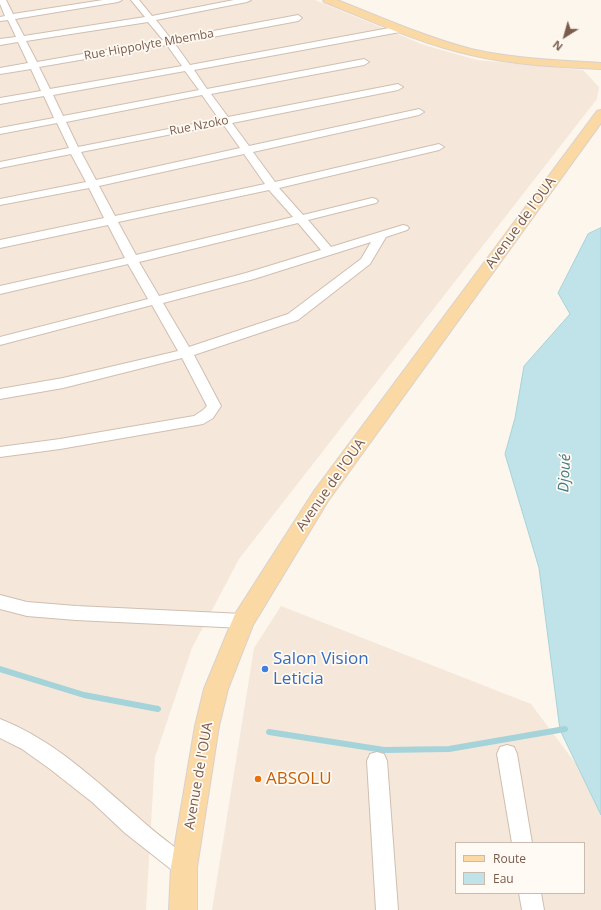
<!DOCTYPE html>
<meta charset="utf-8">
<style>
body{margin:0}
#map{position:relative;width:601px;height:910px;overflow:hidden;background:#fdf6ec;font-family:"Open Sans",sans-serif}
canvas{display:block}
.legend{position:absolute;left:455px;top:842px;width:130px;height:52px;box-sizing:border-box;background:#fffaf3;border:1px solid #cabbb1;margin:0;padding:5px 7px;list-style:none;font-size:12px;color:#7a5c4d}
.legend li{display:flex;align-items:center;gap:8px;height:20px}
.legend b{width:20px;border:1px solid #cabbb1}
.north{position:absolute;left:545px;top:16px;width:40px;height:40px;-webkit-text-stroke:3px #fffaf3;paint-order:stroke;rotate:217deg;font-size:11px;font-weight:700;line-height:16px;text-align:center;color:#7a5c4d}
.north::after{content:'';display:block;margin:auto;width:14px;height:18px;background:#7a5c4d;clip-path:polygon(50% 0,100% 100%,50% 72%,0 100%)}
</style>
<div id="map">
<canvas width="601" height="910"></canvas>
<ul class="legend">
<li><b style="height:5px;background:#fbd9a5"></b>Route</li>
<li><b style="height:11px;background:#bfe3e8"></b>Eau</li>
</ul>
<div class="north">N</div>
</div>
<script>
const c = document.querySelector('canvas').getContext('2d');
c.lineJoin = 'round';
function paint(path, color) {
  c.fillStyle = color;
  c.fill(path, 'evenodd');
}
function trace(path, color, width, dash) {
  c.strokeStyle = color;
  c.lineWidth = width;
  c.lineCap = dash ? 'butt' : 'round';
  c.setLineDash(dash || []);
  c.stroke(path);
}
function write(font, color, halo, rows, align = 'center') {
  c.font = font + ' "Open Sans",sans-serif';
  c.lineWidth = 3.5;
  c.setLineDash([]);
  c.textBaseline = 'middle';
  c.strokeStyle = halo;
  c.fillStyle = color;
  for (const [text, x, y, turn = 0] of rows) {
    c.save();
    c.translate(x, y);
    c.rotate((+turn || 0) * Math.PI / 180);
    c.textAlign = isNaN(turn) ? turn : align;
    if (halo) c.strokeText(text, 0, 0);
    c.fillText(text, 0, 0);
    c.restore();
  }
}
paint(new Path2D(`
 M 0,0 L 315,0 L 424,45 L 477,60 L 583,70 L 599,87 L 597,99 L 239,559 L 192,648 L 155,757 L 146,910 L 0,910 Z
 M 281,606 L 531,704 L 576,764 L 601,815 L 601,910 L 212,910 L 254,648 ZM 456,843 L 584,843 L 584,893 L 456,893 Z`), '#f5e8da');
const water = new Path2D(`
 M 601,228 L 601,815 L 560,730 L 539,568 L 505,454 L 515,418 L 524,366 L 570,314 L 558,293 L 588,234 Z`);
paint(water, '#bfe3e8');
trace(water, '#a5d3da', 1);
trace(new Path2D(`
 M 0,669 L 84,695 L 158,709
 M 269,732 L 384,750 L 449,749 L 565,729`), '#a5d3da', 6);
const minor = new Path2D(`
 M 0,0 L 6,0 L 13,14 L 103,0 L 122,0 L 118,2 L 15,19 L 24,36 L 145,17 L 131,0 L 139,0 L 152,16 L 234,0 L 251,0 L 247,2 L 156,20 L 171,39 L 298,15 L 302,18 L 298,21 L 175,44 L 190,65 L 400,26 L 404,29 L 400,32 L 194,70 L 207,89 L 364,59 L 369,62 L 364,65 L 211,94 L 228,117 L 398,84 L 403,87 L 398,90 L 232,123 L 249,146 L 419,109 L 424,112 L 419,115 L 253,152 L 275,182 L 439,144 L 444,147 L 439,150 L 279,188 L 303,215 L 372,198 L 376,199 L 378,201 L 376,203 L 308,220 L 331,247 L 403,225 L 407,226 L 409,228 L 407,230 L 386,237 L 370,264 L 298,320 L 194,355 L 221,406 L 213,418 L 203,424 L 60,449 L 0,457 L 0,447 L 60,439 L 194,416 L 203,410 L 207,406 L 182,358 L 63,388 L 0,399 L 0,389 L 63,378 L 178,351 L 152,305 L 0,345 L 0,337 L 148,299 L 128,264 L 0,294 L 0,286 L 125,258 L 108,225 L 0,248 L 0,240 L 104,218 L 89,188 L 0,205 L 0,199 L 86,182 L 71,154 L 0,168 L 0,162 L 69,148 L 57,123 L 0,134 L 0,128 L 54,118 L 44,96 L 0,104 L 0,98 L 41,91 L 31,69 L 0,74 L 0,68 L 28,63 L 18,42 L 0,45 L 0,39 L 16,37 L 8,20 L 0,21 L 0,17 L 5,16 L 0,4 ZM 148,22 L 163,40 L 37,62 L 26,41 ZM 167,45 L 182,66 L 50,89 L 39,67 ZM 185,71 L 199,90 L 63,116 L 53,95 ZM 202,95 L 219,119 L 78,147 L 66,122 ZM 223,124 L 240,148 L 96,180 L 81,152 ZM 244,154 L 265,184 L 115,216 L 99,186 ZM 269,190 L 293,217 L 136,255 L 118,222 ZM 298,223 L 321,250 L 246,273 L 159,296 L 139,262 ZM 371,242 L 361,259 L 288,314 L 189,347 L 163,303 L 254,279 Z
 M 0,595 L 27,602 L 76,606 L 243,614 L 249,616 L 252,621 L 249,626 L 243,628 L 76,620 L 27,616 L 0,609 Z
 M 0,719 C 54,740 96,781 139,818 C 155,833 174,846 191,860 L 195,867 L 191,874 L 184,878 L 177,874 L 125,833 L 92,802 L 50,769 L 22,749 L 0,738 Z
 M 507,745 L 514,747 L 517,754 L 532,843 L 512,843 L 497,754 L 500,747 Z
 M 377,752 L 384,754 L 387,761 L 398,910 L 376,910 L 367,761 L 370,754 Z
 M 519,893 L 541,893 L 544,910 L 522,910 Z`);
const major = new Path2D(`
 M 323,0 L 337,0 C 381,17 425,37 471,49 C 514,59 558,60 601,63 L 601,69 C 557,67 514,65 471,55 C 420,44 372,21 324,2 Z
 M 601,110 L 601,123 L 328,501 L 253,625 L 228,689 L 219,726 L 197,867 L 197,910 L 169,910 L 171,867 L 195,726 L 204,689 L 235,614 L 314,491 L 597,111 Z`);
trace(minor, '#d1beb0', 2);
trace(major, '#dad1cd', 2);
paint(minor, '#fff');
paint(major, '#fbd9a5');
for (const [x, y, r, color] of [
 [265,669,4,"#3f7fe0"],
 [258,779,4,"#e8710a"]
]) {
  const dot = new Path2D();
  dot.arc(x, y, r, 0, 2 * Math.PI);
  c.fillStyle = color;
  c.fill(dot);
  trace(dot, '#fffaf3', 1.5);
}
write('12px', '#7a5c4d', '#fffaf3', [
 ["Rue Hippolyte Mbemba",149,45,-10],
 ["Rue Nzoko",199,126,-11]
]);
write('14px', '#7a5c4d', '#fffaf3', [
 ["Avenue de l'OUA",521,223,-54],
 ["Avenue de l'OUA",331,485,-55],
 ["Avenue de l'OUA",199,776,-80]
]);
write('italic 15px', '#437c86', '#fffaf3', [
 ["Djoué",565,473,-87]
]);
write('17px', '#366cbe', '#fffaf3', [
 ["Salon Vision",273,659],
 ["Leticia",273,679]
], 'left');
write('17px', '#c56008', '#fffaf3', [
 ["ABSOLU",266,779]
], 'left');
</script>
